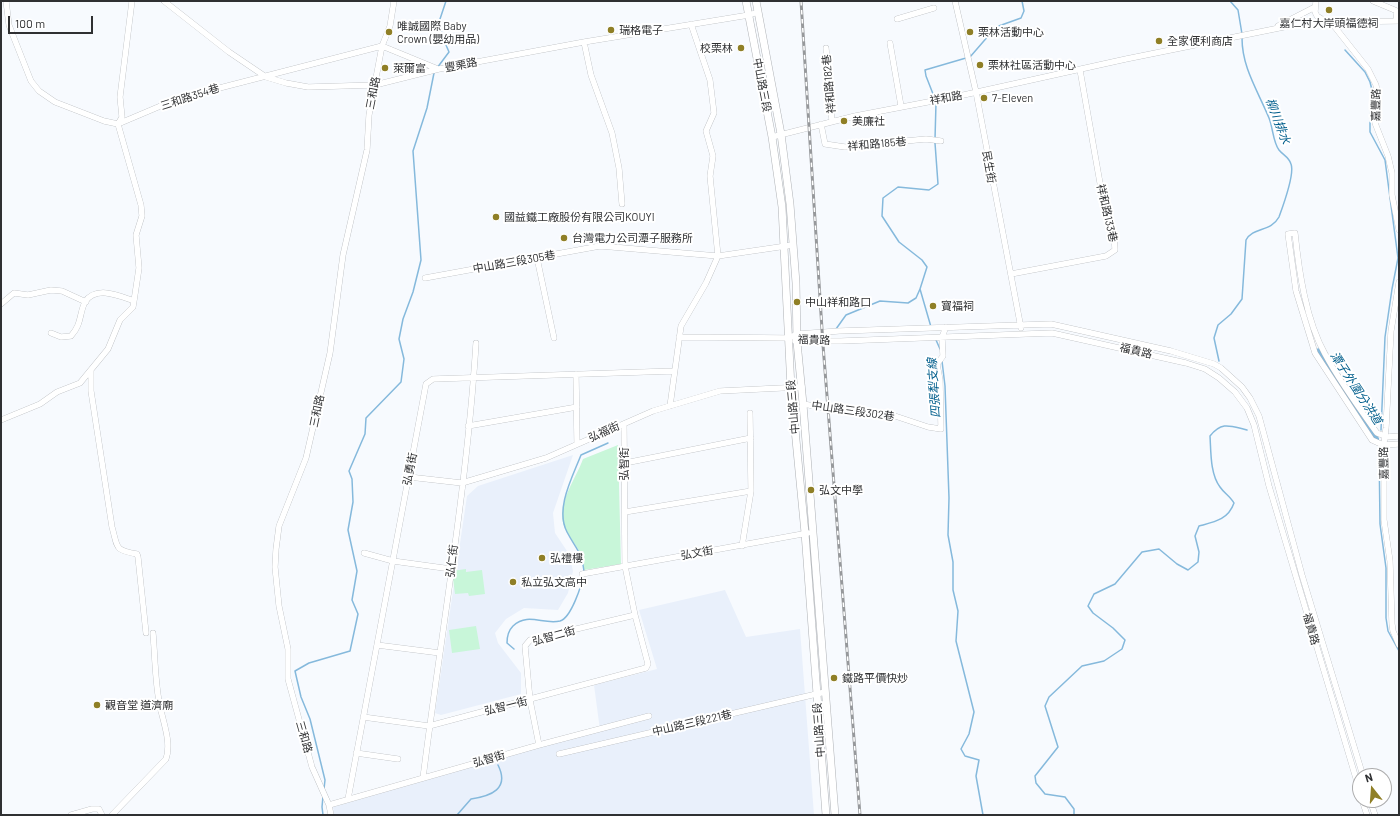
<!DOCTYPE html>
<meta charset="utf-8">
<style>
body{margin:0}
#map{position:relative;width:1400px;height:816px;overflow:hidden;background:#f7fafe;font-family:Barlow,sans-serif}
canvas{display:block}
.frame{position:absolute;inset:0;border:2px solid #2f3032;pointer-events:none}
.north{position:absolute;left:1352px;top:768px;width:40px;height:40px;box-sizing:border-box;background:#fff;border:1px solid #acacad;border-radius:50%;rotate:343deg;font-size:11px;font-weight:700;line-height:16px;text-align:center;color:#2f3032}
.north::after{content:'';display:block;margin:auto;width:14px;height:18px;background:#8f7f26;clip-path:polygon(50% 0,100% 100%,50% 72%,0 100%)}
.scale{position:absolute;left:8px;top:16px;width:85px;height:18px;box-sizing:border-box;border:2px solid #2f3032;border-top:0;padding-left:5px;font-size:12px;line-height:14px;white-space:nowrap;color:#2f3032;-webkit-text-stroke:3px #fff;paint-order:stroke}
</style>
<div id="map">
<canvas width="1400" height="816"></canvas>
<div class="frame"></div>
<div class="north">N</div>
<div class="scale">100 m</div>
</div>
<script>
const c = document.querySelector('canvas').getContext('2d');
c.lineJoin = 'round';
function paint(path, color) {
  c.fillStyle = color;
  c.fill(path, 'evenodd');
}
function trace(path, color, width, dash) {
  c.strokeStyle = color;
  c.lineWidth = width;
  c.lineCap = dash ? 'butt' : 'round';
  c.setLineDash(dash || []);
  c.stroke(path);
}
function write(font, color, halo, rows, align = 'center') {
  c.font = font + ' Barlow,"Noto Sans TC",sans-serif';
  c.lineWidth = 4;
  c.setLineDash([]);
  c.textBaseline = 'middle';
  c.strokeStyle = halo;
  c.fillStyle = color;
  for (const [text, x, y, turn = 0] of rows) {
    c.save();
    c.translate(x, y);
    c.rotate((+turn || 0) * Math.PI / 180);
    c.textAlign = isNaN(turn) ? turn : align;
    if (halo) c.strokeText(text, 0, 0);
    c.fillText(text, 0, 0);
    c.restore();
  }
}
paint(new Path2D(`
 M 573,455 L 553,513 L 555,533 L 569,554 L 573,571 L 568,593 L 558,610 L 524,608 L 506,619 L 495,633 L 498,643 L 521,673 L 521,694 L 441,715 L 435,713 L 467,496 L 478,486 Z
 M 725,590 L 746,637 L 800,629 L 814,815 L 334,815 L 333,807 L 600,730 L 594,685 L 657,669 L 639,610 Z`), '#e9f0fb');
paint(new Path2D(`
 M 618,445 L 621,564 L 584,570 C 583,566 583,560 581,555 C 577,545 568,536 564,526 C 556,504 576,479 583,459 Z
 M 466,569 L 466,572 L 482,570 L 485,594 L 469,596 L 468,593 L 455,594 L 452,571 Z
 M 476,626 L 480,649 L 452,653 L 449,630 Z`), '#c8f6d9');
paint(new Path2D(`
 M 1320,348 L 1374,431 L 1370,434 L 1315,349 Z`), '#85b9dc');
trace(new Path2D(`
 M 1230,1 L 1238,10 L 1242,34
 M 1345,50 L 1365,72 L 1370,82 L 1373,94 L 1370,114 L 1370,132 L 1385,160 L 1398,258 L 1392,289 L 1385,337 L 1381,430
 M 970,57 L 996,27 L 1021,18 L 1024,11 L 1022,1
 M 437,68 L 449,52 L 443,38 L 439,22 L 446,1
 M 935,99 L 926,76 L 925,70 L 966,58
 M 935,139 L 936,103
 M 931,327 L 920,289 L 927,267 L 922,260 L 899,242 L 882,216 L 883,198 L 898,187 L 929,190 L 938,184 L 935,143
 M 836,329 L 846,315 L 880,301 L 908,303 L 916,298 L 920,289
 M 936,340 L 940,349
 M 942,361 L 945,386 L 949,498 L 948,535 L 953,562 L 953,590 L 958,611 L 956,641 L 974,712 L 969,734 L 961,749 L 965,756 L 979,760 L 976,776 L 983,815
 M 1219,361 L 1214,338 L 1218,325 L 1231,314 L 1242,299 L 1246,240 C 1253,227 1271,232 1279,217 C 1283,206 1295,174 1291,164 C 1289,157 1283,155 1279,150 C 1273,142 1273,128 1269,118 C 1258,91 1242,68 1242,38
 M 1379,447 L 1380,524 L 1386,568 L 1386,618 L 1388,631 L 1399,651
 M 584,571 C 582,552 576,549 567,532 C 555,509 572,478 581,455 L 608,443
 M 514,649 L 507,643 C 507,636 508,631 513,626 C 528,612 543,625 560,621 C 571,618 582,585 583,575
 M 324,789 L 325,780 L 310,719 L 301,697 L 295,671 L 309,663 L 350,651 L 358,614 L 352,600 L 357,571 L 348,530 L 353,502 L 352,479 L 349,471 L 365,434 L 366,418 L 401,382 L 404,359 L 399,339 L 403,319 L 413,292 L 421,260 L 413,151 L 427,108 L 434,73
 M 323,796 L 322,807 L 323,815
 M 457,815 L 471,799 C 491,796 510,789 498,765
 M 1074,815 L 1074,809 L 1065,797 L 1045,794 L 1036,783 L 1035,776 L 1058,747 L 1045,706 L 1049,697 L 1082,666 L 1104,661 L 1122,649 L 1125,640 L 1113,628 L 1093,613 L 1088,606 L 1094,594 L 1115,584 L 1142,552 L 1159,549 L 1177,564 L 1188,570 L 1198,562 L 1199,552 L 1195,536 L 1199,526 C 1214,522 1228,520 1234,503 C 1230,496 1224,493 1220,487 C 1210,474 1211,451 1210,436 C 1222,421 1230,426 1247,430`), '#85b9dc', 1.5);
trace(new Path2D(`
 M 1367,428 L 1376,439`), '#85b9dc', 6);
const minor = new Path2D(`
 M 6,1 L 9,25 L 14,38 L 31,81 L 39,91 L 55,102 L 104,121 L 118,124 L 177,99 L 382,46 L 438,69
 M 164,1 L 229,52 L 266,77 L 286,83 L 308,87 L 375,85 L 439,69 L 584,42 L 749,15 L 758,12
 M 955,1 L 976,92 L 1021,328
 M 1316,1 L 1315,12 L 1317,16 L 1334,26 L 1368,69 L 1376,85 L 1378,99 L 1375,123 L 1388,156 L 1392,173 L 1392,195 L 1399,230
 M 1373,1 L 1397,11 L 1396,21
 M 897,19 L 934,8
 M 1278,26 L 1315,7
 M 584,42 L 591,75 L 612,133 L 619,168 L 622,204
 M 890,43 L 901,106
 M 826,48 L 832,121
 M 118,124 L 122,117 L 120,97 L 132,1
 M 821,124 L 825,144 L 845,147 L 926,139 L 941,141
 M 772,137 L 855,116 L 959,96 L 1126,59 L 1289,26 L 1319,22 L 1399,21
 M 537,258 L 554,338
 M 1011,274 L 1106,256 L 1115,250 L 1114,232 L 1100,183 L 1080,70
 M 425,278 L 600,246 L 718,256 L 793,245
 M 1399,282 L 1391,331 L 1386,428 L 1384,443 L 1384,520 L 1390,561 L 1392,624 L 1393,631 L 1399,645
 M 1,304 L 14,293 L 28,295 L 51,290 L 62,291 L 86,302
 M 51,333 L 61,337 L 71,336 C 82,324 79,314 85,302 C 96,285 120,296 134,301
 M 679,337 L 789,338 L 797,334 L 839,331 L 1051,324 L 1171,351 L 1214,364 L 1221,368 L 1242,387 L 1250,398 L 1259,416 L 1302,575 L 1363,776
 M 795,341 L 841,341 L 1052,333 L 1186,363 L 1205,369 L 1219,378 L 1235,392 L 1247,408 L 1254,425 L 1269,486 L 1360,792
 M 91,371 L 91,391 L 112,527 C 118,548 114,550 137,554 L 138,557 L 146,633
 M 576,374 L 577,444
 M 803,404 L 865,415 L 892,415 L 928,427 L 941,429 L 940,380 L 937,364 L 943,356 L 942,337 L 946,327
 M 670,406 L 681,326 L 706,283 L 718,256 L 710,176 L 713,156 L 706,131 L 714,113 L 710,80 L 691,24
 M 1,420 L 40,404 L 57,392 L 80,383 L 108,349 L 120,320 L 133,307 L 134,301 L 139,268 L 136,235 L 142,216 L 141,205 L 118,124
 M 468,426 L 577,407
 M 1399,436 L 1387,437 L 1377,433 C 1359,408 1340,382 1325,354 C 1306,320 1299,272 1295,233 L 1288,234 L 1296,291 L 1315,353 L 1372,440 L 1383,445 L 1399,444
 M 625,463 L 751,438
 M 409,477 L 462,483 L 546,458 L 653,411 L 720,391 L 802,387
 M 625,512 L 751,491
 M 742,546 L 751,491 L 750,413
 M 364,553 L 393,561 L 451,569
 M 582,574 L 808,533
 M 377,645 L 440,653
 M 363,717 L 429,726 L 646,668 L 648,664 L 635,615 L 625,566 L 624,424
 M 539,745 L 530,700 L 525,646 L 530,640 L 635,615
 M 356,753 L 398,759
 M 559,754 L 825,692
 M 423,778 C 441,634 467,488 476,343
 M 348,799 L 426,384 L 433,379 L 674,371
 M 1362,800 L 1367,815
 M 1370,800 L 1375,815
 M 329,805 L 539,745 L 649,716
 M 71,815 L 92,809 L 99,809 L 102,815
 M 112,815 L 166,759 C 172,741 162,720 159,701 C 155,679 155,656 153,633
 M 331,815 L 329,805 L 312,767 L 288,679 L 288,649 L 279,606 L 275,567 L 276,549 L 279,526 L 306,458 L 330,353 L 343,255 L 367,150 L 369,115 L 382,46 L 390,26 L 394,1`);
const major = new Path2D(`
 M 746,1 L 772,137 L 782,207 L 791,388 L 805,533 L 826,815
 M 756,1 L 781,134 L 790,204 L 796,283 L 797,342 L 803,404 L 835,815`);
trace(minor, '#aeb1b5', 6);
trace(major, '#aeb1b5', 8);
trace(minor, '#fff', 5.5);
trace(major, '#fff', 7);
const rail = new Path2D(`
 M 801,1 L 823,345 L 860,815`);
trace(rail, '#96989b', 3);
trace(rail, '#fff', 1.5, [4.5]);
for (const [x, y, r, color] of [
 [1329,10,4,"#8f7f26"],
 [611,30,4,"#8f7f26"],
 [389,32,4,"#8f7f26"],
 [970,32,4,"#8f7f26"],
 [1159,41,4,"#8f7f26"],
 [741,48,4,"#8f7f26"],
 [980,65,4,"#8f7f26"],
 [385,68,4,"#8f7f26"],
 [984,98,4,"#8f7f26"],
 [844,121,4,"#8f7f26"],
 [496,217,4,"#8f7f26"],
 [564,238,4,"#8f7f26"],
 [797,302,4,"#8f7f26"],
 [933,306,4,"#8f7f26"],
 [811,490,4,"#8f7f26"],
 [542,558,4,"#8f7f26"],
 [513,582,4,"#8f7f26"],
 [834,678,4,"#8f7f26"],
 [97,705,4,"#8f7f26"]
]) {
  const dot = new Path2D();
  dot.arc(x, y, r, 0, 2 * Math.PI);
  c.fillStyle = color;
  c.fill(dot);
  trace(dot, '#fff', 1.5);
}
write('11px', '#2f3032', '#fff', [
 ["嘉仁村大岸頭福德祠",1329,23,"center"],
 ["唯誠國際 Baby",397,26],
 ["Crown (嬰幼用品)",397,39],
 ["瑞格電子",619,30],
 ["栗林活動中心",978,32],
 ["全家便利商店",1167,41],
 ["校栗林",733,48,"right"],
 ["栗林社區活動中心",988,65],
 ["萊爾富",393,68],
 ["7-Eleven",992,98],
 ["美廉社",852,121],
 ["國益鐵工廠股份有限公司KOUYI",504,217],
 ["台灣電力公司潭子服務所",572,238],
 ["中山祥和路口",805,302],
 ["寶福祠",941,306],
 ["弘文中學",819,490],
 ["弘禮樓",550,558],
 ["私立弘文高中",521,582],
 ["鐵路平價快炒",842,678],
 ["觀音堂 道濟廟",105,705]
], 'left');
write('11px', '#2f3032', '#fff', [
 ["豐栗路",461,65,-11],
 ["祥和路182巷",829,84,-95],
 ["中山路三段",762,85,79],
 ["三和路",373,93,-79],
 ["三和路354巷",190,97,-18],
 ["祥和路",946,98,-10],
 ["嘉豐路",1376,105,-89],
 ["祥和路185巷",877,144,-5],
 ["民生街",989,167,80],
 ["祥和路133巷",1107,213,77],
 ["中山路三段305巷",514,262,-10],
 ["福貴路",814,340,2],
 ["福貴路",1136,351,13],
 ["中山路三段",793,407,-95],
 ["三和路",317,411,-78],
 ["中山路三段302巷",853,411,8],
 ["弘福街",604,432,-24],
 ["嘉豐路",1384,463,-91],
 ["弘智街",624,464,-90],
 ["弘勇街",410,469,-79],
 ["弘文街",697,553,-10],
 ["弘仁街",452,561,-83],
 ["福貴路",1311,629,74],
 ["弘智二街",554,636,-16],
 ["弘智一街",506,706,-14],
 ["中山路三段221巷",692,723,-13],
 ["中山路三段",819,730,-94],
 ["三和路",304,737,74],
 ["弘智街",489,759,-16]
]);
write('italic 12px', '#005e8c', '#fff', [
 ["柳川排水",1278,121,69],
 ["四張犁支線",934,388,-94],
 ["潭子外圍分洪道",1356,388,57]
]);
</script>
